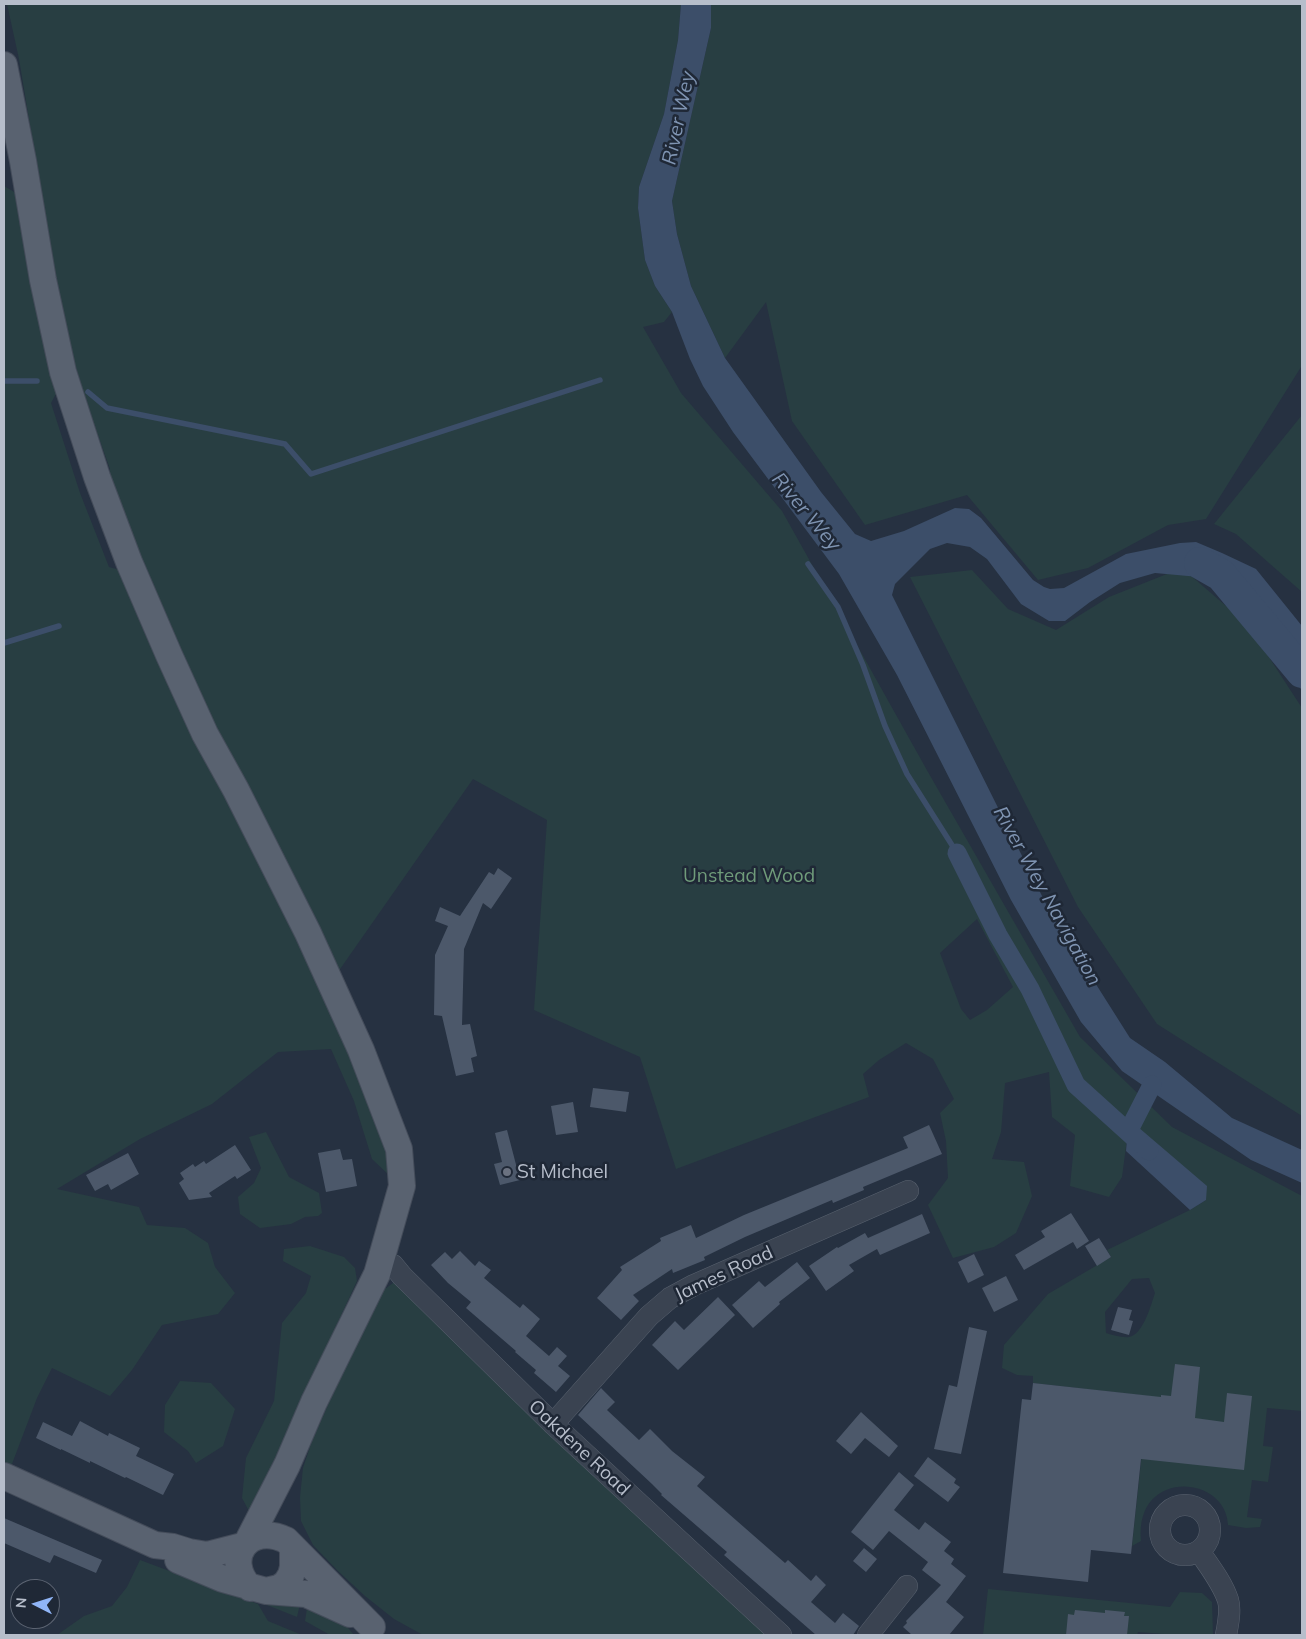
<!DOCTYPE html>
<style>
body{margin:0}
#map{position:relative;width:1306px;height:1639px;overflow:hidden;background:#263141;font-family:Mulish,sans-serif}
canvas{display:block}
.frame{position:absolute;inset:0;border:5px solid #b7becb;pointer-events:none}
.north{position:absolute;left:10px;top:1579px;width:50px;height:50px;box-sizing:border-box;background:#1f2836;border:1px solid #5c6472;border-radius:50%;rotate:275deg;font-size:14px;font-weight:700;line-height:20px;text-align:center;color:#b7becb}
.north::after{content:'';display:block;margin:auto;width:18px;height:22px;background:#90b5f7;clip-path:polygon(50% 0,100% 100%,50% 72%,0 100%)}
</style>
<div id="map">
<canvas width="1306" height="1639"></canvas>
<div class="frame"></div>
<div class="north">N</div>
</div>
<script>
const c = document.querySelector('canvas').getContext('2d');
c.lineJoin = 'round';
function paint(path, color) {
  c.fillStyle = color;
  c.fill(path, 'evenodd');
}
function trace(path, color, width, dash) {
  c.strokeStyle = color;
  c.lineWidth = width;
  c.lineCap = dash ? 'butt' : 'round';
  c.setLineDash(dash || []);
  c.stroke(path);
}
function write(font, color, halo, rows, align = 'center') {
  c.font = font + ' Mulish,sans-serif';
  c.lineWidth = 5;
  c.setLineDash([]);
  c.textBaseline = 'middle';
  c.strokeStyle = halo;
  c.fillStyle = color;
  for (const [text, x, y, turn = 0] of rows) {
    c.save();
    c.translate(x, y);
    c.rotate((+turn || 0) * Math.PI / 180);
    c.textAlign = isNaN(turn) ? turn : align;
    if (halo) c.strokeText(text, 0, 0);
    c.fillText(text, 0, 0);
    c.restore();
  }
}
paint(new Path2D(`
 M 7,4 L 681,4 L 678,40 L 664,114 L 639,187 L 638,208 L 645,260 L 655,286 L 672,312 L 664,322 L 643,327 L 681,393 L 782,511 L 928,772 L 1080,1037 L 1172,1127 L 1302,1196 L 1302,1411 L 1267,1408 L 1263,1446 L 1273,1447 L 1268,1482 L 1252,1480 L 1247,1517 L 1262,1519 L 1260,1527 L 1246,1528 L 1228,1525 C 1226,1474 1134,1468 1141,1541 L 1132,1546 L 1148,1396 L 1033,1383 L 1033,1376 L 1017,1375 L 1002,1368 L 1004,1345 L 1048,1294 L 1111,1257 L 1107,1250 L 1190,1210 L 1206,1200 L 1127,1139 L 1122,1177 L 1109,1197 L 1070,1186 L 1075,1135 L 1052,1117 L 1049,1072 L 1005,1083 L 1001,1132 L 992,1159 L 1024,1162 L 1032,1196 L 1016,1233 L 994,1247 L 953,1258 L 928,1205 L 948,1178 L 946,1141 L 940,1113 L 954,1099 L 933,1059 L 906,1043 L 879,1060 L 863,1074 L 869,1097 L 676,1169 L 640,1057 L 534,1010 L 547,820 L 473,779 L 338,972 L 210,719 L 107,485 L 110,469 L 89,410 L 73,358 L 58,293 L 19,59 ZM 977,919 L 1013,987 L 987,1010 L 970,1020 L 961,1009 L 940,953 ZM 1149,1278 L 1155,1293 C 1151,1305 1143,1335 1129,1337 C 1122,1338 1113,1335 1106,1333 L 1105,1312 L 1132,1279 Z
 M 711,4 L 1302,4 L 1302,368 L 1301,367 L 1206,519 L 1168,525 L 1088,568 L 1038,580 L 967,495 L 865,525 L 792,421 L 766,302 L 725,358 L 691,286 L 677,234 L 672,201 L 711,28 Z
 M 4,186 L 16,193 L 57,392 L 51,403 L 80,493 L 109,567 L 120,570 L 230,805 L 297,931 L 386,1142 L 391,1177 L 372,1159 L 354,1101 L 331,1049 L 278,1052 L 212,1104 L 140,1139 L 57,1189 L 139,1207 L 147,1225 L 185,1228 L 208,1243 L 215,1267 L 235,1293 L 218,1314 L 162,1325 L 132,1370 L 110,1396 L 52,1368 L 37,1398 L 4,1485 Z
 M 1302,415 L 1302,592 L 1236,534 L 1214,524 Z
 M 1182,568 L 1248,625 L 1302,708 L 1302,1116 L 1157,1024 L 1078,907 L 910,577 L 972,570 L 1008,609 L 1056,630 L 1109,597 Z
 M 266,1132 L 289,1177 L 319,1193 L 322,1213 L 318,1216 L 305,1217 L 291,1224 L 260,1228 L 240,1214 L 238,1197 L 254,1183 L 261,1168 L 249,1137 Z
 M 310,1246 L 344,1257 L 355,1268 L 357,1281 L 250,1513 L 242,1498 L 246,1458 L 274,1401 L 282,1323 L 306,1293 L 311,1276 L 283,1261 L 284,1249 Z
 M 393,1283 L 409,1290 L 772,1635 L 423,1635 L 394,1619 L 365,1596 L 338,1571 L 313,1545 L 301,1521 L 300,1497 L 303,1468 L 312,1441 L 347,1362 L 381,1292 Z
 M 180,1381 L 211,1383 L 235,1409 L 223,1446 L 196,1463 L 188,1451 L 164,1432 L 165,1405 Z
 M 140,1560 L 258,1604 L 268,1621 L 302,1635 L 57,1635 L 84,1616 L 112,1606 L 127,1587 Z
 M 988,1589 L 1170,1607 L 1180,1592 L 1202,1593 L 1212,1602 L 1213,1635 L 1176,1635 L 1138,1632 L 1137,1635 L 983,1635 Z
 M 292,1599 L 301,1600 L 297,1617 L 267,1605 Z
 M 308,1602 L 344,1623 L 354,1635 L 330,1635 L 305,1621 Z`), '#283e42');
paint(new Path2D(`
 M 681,4 L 711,4 L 711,28 L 672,201 L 677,234 L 691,286 L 725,358 L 821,492 L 855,534 L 871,541 L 904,531 L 955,508 L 969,509 L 981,518 L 1033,580 L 1044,587 L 1050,589 L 1064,588 L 1126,554 L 1180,543 L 1196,542 L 1222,553 L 1256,569 L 1302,626 L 1302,691 L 1282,656 L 1256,607 L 1247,597 L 1210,578 L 1155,573 L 1120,583 L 1090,602 L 1065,621 L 1049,621 L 1021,604 L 987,559 L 970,547 L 947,543 L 930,549 L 895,584 L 892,595 L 1049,910 L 1130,1038 L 1165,1062 L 1232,1118 L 1302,1150 L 1302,1183 L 1251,1160 L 1122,1071 L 1081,1022 L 1011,900 L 897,675 L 839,574 L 733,432 L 703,386 L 690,359 L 672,312 L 655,286 L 645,260 L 638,208 L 639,187 L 664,114 L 678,40 Z
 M 1138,1127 L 1207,1186 L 1206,1200 L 1190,1210 L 1126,1151 L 1127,1139 Z`), '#3c4e69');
trace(new Path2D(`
 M 4,381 L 37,381
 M 88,392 L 107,408 L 285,444 L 311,474 L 600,380
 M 808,564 L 838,607 L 863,665 L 885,726 L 907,774 L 957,853
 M 4,643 L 59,626`), '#3c4e69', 5.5);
trace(new Path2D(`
 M 957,853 L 998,935 L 1030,989 L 1076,1085 L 1149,1151
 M 1128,1132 L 1152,1085`), '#3c4e69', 19);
trace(new Path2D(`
 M 1200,563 L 1221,575 L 1302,672`), '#3c4e69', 32);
paint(new Path2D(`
 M 498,868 L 512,878 L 491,909 L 483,903 L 464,949 L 462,1025 L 470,1024 L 477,1056 L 471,1058 L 474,1072 L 456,1076 L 442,1016 L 434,1015 L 435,955 L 448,926 L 435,921 L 440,907 L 460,916 L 489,872 L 494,875 Z
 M 593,1088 L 629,1092 L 626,1112 L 590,1107 Z
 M 573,1102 L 578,1132 L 556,1135 L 551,1106 Z
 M 929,1125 L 942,1154 L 863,1187 L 864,1190 L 833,1203 L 832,1200 L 745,1237 L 704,1257 L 705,1260 L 673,1273 L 672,1269 L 633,1295 L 639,1301 L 621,1320 L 597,1298 L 622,1270 L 620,1267 L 661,1241 L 660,1238 L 691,1225 L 696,1238 L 744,1215 L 908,1148 L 903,1137 Z
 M 507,1130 L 520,1180 L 500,1185 L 494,1164 L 502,1162 L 495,1133 Z
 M 235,1145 L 251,1170 L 237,1179 L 235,1176 L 209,1193 L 212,1197 L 189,1200 L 179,1183 L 184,1179 L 180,1173 L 193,1164 L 195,1167 L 204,1161 L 206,1164 Z
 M 340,1149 L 343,1160 L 352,1159 L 357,1186 L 326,1192 L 318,1153 Z
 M 128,1153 L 139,1174 L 111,1190 L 108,1184 L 95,1191 L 86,1175 Z
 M 1071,1213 L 1089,1241 L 1077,1249 L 1073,1242 L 1024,1270 L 1015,1255 L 1045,1237 L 1041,1231 Z
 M 922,1214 L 930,1233 L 880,1255 L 877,1249 L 849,1265 L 854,1271 L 826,1291 L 809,1266 L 837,1247 L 838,1248 L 865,1233 L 868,1238 Z
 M 1099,1238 L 1111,1257 L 1097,1266 L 1085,1246 Z
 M 460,1251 L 475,1266 L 479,1261 L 491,1270 L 484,1278 L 520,1308 L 523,1304 L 540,1319 L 526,1336 L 549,1356 L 557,1347 L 567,1356 L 558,1366 L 570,1376 L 556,1392 L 534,1373 L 536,1370 L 515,1352 L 516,1351 L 466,1308 L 471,1302 L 448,1283 L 431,1265 L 445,1252 L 452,1259 Z
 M 974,1254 L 984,1275 L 968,1283 L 958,1262 Z
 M 797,1262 L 810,1278 L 779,1302 L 780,1304 L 753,1328 L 732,1305 L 759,1281 L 765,1287 Z
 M 1006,1276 L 1018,1300 L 994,1312 L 982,1288 Z
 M 718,1297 L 735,1315 L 678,1370 L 652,1345 L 675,1321 L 684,1330 Z
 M 1118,1307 L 1132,1310 L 1129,1320 L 1133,1321 L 1129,1335 L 1111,1330 Z
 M 969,1327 L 987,1331 L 961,1454 L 934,1449 L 949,1385 L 957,1387 Z
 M 1175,1364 L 1200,1367 L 1195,1418 L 1224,1422 L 1227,1393 L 1252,1396 L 1244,1470 L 1141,1459 L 1131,1554 L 1091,1550 L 1088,1582 L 1003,1573 L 1022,1399 L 1031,1400 L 1033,1383 L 1161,1397 L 1161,1395 L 1171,1396 Z
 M 601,1388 L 615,1402 L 607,1410 L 639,1440 L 650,1429 L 672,1451 L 705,1477 L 697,1486 L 785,1563 L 788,1560 L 811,1581 L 816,1575 L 826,1585 L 811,1602 L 835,1623 L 843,1613 L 859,1626 L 853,1635 L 816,1635 L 724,1555 L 727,1552 L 661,1495 L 662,1494 L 652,1484 L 578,1415 Z
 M 861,1412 L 898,1446 L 889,1457 L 865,1438 L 851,1454 L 836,1441 Z
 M 80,1421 L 108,1436 L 109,1433 L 140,1448 L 136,1456 L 174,1474 L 163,1495 L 126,1477 L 125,1478 L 90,1461 L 90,1463 L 61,1449 L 61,1450 L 36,1438 L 43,1422 L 72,1436 Z
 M 928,1457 L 956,1479 L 954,1483 L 960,1487 L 948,1502 L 914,1476 Z
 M 899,1472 L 914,1485 L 894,1510 L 919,1530 L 925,1522 L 951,1542 L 944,1551 L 954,1559 L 951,1564 L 966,1576 L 946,1602 L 964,1617 L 949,1635 L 912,1635 L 903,1627 L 907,1623 L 906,1621 L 941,1585 L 922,1570 L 928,1562 L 889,1531 L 873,1550 L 851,1532 Z
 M 4,1518 L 102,1560 L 96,1573 L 54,1555 L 50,1563 L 4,1543 Z
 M 864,1548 L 877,1559 L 866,1572 L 853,1561 Z
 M 1075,1610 L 1105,1613 L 1105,1610 L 1125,1612 L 1124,1616 L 1129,1616 L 1127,1635 L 1066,1635 L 1068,1614 L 1074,1615 Z`), '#4c586a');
const minor = new Path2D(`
 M 380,1260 L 393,1265 L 402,1276 L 553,1424 L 781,1635
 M 553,1424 L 649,1316 L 670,1298 L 694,1285 L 908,1191
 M1160 1530a25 25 0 1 1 50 0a25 25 0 1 1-50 0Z
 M 1199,1551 C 1209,1566 1222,1582 1228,1600 C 1231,1610 1228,1625 1226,1635
 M 868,1635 L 907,1586`);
const major = new Path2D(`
 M 4,65 L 23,161 L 43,280 L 63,372 L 97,477 L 129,562 L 169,655 L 205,734 L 236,790 L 308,933 L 361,1050 L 399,1149 L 402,1186 L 377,1274 L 314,1402 L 287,1465 L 249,1539
 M 4,1476 L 155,1545 L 173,1547 L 189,1552 L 207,1555 L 242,1546
 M 178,1560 L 223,1579 L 266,1591 L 279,1588 L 286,1583 L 291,1575 L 293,1567 L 293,1548
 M 250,1588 C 222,1558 249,1522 286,1540 L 372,1627
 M 266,1591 L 306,1594 L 350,1614`);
trace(minor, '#58616e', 22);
trace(major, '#444c5a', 28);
trace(minor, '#3a4351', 21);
trace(major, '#596270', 26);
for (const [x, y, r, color] of [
 [507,1172,5,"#6b7280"]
]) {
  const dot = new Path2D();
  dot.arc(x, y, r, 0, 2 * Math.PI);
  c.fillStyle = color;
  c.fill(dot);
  trace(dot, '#1f2836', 2);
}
write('19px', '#6f9b7a', '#1f2836', [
 ["Unstead Wood",749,876]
]);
write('19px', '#b7becb', '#1f2836', [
 ["St Michael",517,1172]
], 'left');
write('19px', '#b7becb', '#1f2836', [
 ["James Road",724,1274,-25],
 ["Oakdene Road",579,1448,43]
]);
write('italic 20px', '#7f94b2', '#1f2836', [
 ["River Wey",679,118,-78],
 ["River Wey",806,512,50],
 ["River Wey Navigation",1047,896,61]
]);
</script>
